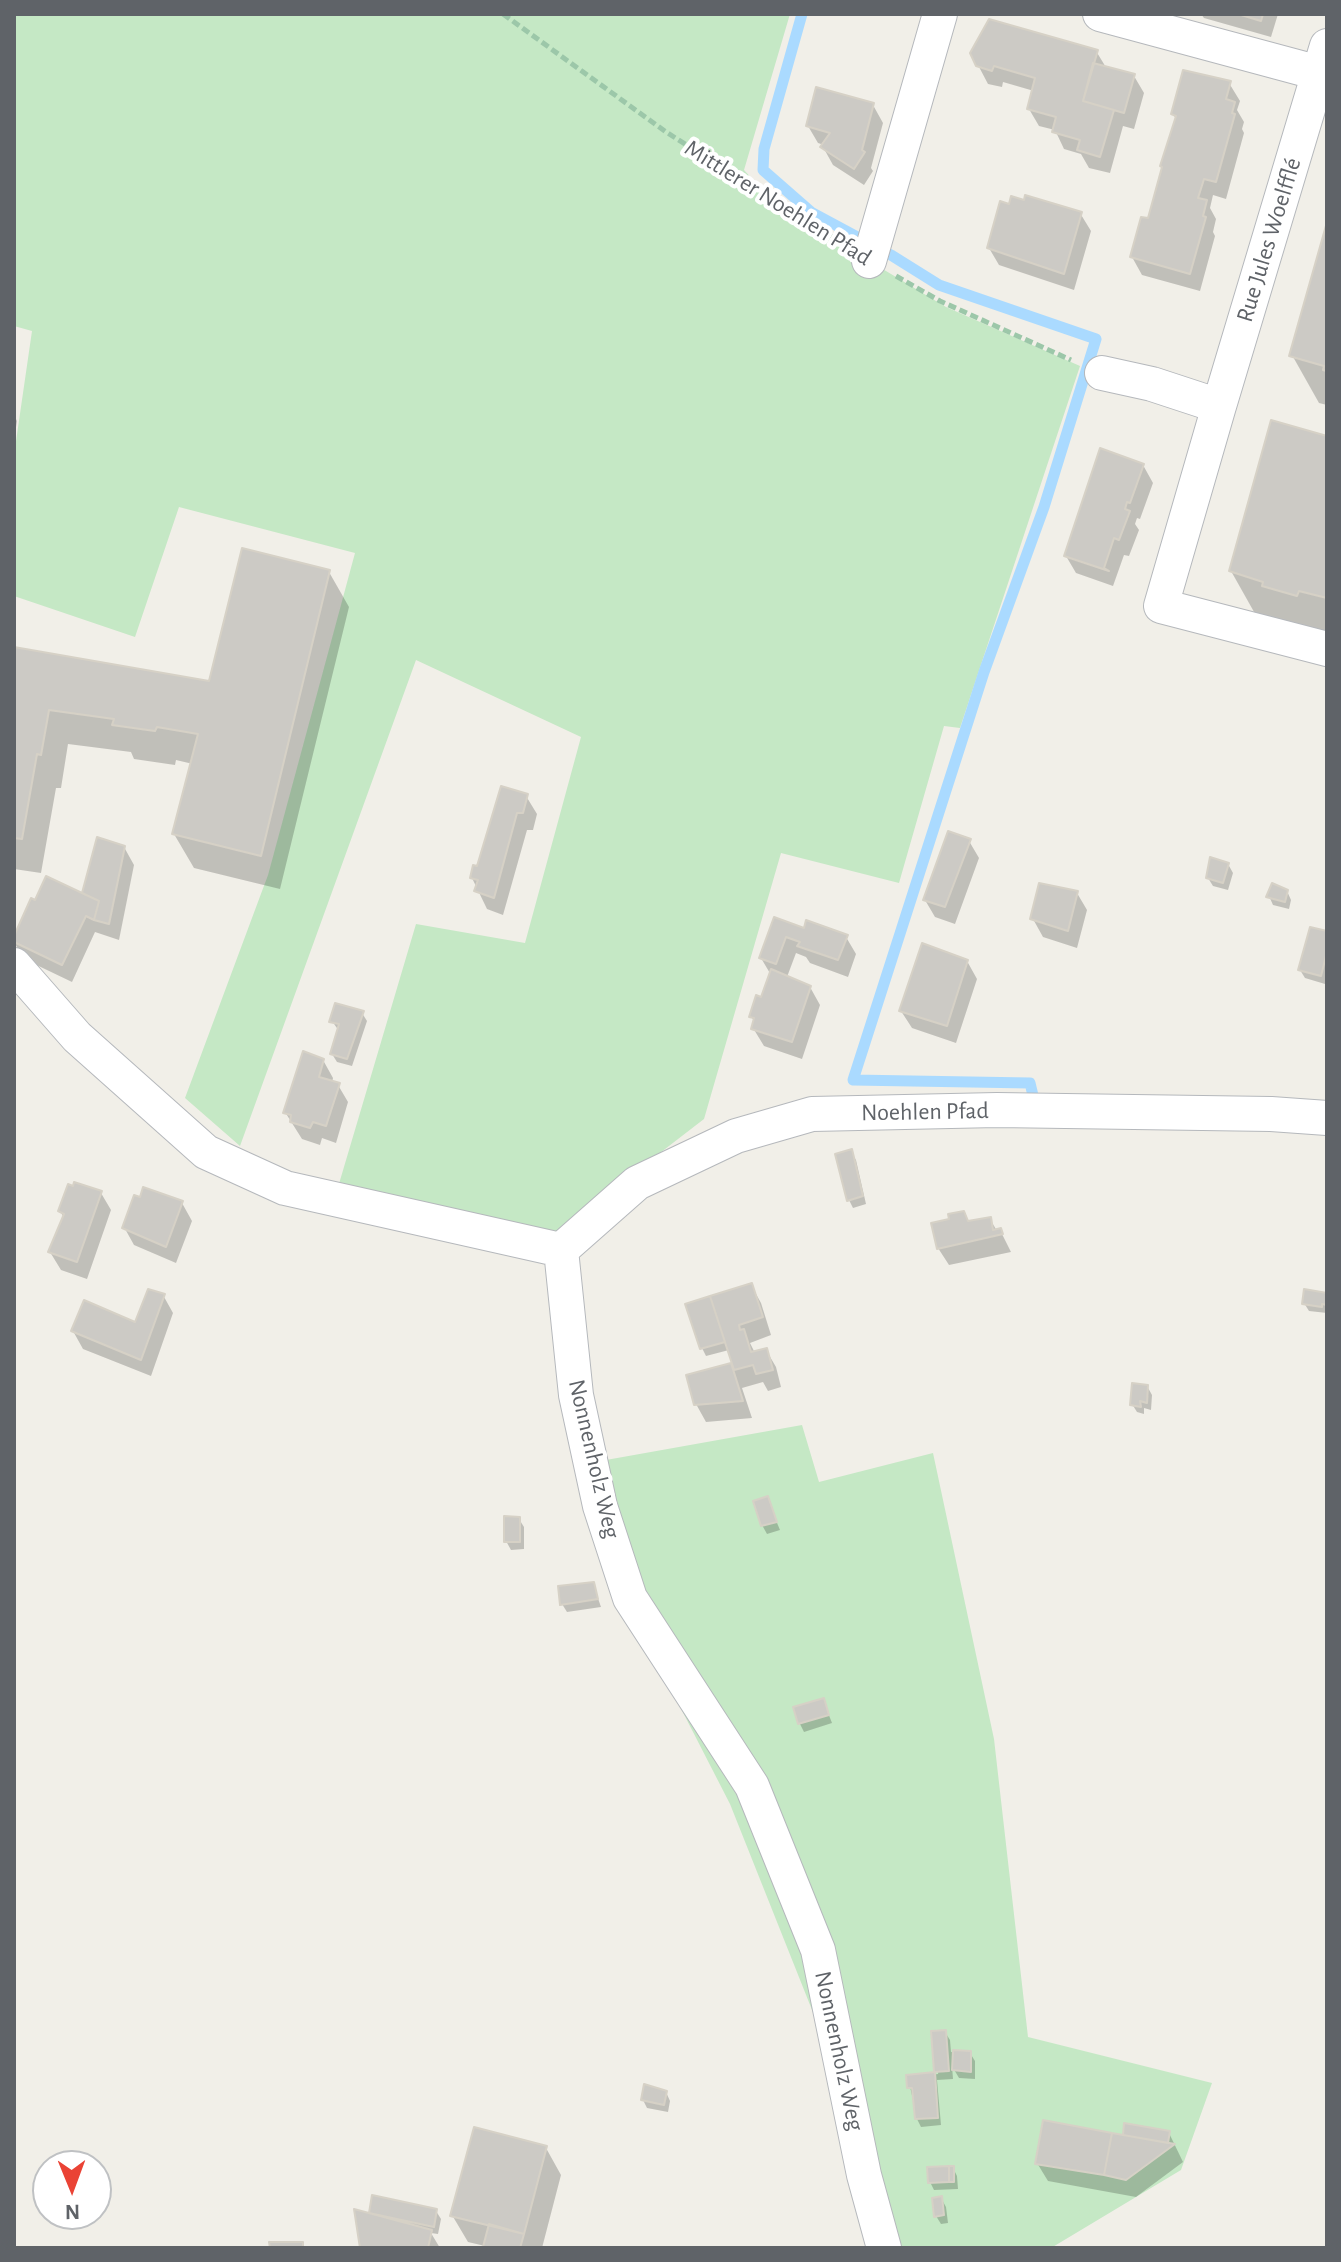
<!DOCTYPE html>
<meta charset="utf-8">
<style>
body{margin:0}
#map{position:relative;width:1341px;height:2262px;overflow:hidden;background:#f1efe8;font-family:"Alegreya Sans",sans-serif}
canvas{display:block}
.frame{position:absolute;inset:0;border:16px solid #5f6368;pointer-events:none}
.north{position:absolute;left:32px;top:2150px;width:80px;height:80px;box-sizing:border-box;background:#fff;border:2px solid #bfc1c3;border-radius:50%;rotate:179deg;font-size:22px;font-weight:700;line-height:32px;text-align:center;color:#5f6368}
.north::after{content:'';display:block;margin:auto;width:28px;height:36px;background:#ea4335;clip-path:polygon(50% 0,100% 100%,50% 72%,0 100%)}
</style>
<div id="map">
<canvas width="1341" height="2262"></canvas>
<div class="frame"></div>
<div class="north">N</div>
</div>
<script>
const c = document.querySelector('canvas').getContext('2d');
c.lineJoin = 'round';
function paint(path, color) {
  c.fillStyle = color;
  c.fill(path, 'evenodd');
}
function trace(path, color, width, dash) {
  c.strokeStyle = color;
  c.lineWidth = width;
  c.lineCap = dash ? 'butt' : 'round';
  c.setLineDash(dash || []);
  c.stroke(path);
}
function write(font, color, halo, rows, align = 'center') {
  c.font = font + ' "Alegreya Sans",sans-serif';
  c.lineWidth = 8;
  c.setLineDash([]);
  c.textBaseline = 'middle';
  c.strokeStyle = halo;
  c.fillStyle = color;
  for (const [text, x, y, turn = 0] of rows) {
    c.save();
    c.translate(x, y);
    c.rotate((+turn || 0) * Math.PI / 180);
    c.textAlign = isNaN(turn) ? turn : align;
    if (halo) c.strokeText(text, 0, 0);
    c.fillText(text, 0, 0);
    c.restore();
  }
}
paint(new Path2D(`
 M 14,14 L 790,14 L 744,170 L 776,205 L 946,307 L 1080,366 L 960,728 L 944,726 L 899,883 L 781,853 L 704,1119 L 547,1240 L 333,1204 L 416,924 L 525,943 L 581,737 L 416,660 L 240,1146 L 185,1098 L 268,875 L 355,553 L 179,507 L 135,637 L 14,596 L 14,455 L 32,331 L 14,326 Z
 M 802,1425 L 819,1482 L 933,1453 L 994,1739 L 1028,2037 L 1212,2083 L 1181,2170 L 1051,2248 L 869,2248 L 824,2040 L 730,1804 L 597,1545 L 578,1465 Z`), '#c5e8c5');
paint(new Path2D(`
 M 1201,14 L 1278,14 L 1271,37 L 1204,18 Z
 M 1096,51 L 1107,69 L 1134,76 L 1144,93 L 1134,129 L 1123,126 L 1110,173 L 1089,168 L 1081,154 L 1064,149 L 1055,130 L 1039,126 L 1029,109 L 1034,91 L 1003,82 L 1002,87 L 988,84 L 978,65 Z
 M 1229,83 L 1240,101 L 1237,110 L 1244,122 L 1242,129 L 1244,133 L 1226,199 L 1213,195 L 1210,208 L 1216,219 L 1213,232 L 1215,236 L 1200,291 L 1142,275 L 1132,257 L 1149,221 L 1177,121 L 1173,114 Z
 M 873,105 L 883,123 L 871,168 L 873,171 L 864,185 L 833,165 L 823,147 L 824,145 L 818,143 L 808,126 Z
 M 1080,213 L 1091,231 L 1074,290 L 999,265 L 989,248 Z
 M 1327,230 L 1327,405 L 1319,403 L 1292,355 Z
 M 14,415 L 17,421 L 14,440 Z
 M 1327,438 L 1327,638 L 1258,619 L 1231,571 Z
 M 1143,465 L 1153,483 L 1140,519 L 1137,518 L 1135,524 L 1139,530 L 1129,556 L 1124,555 L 1113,586 L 1076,573 L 1066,556 Z
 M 329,572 L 349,607 L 280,889 L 194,868 L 174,834 L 193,764 L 176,760 L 175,765 L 134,759 L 131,752 L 68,744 L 61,788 L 56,788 L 41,873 L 14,869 L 14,649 L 211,683 Z
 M 526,796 L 537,814 L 533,830 L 527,830 L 503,915 L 487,909 L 472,878 Z
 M 969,841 L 979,858 L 955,924 L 935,917 L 925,900 Z
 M 124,847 L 134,865 L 119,940 L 95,932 L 72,982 L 24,959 L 14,942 L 83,896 Z
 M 1228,864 L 1233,873 L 1228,890 L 1213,886 L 1208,878 Z
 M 1287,891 L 1291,900 L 1289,909 L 1273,905 L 1269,896 Z
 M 1077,893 L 1087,910 L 1077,948 L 1043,937 L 1033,919 Z
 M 775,919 L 805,931 L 846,937 L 856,954 L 848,977 L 810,963 L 806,957 L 796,953 L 787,977 L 810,987 L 820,1005 L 802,1059 L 764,1046 L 753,1028 L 755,1023 L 751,1016 L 763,999 L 771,975 L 761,958 Z
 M 1327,933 L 1327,975 L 1325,984 L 1305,978 L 1300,970 Z
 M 967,961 L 977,979 L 956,1043 L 912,1028 L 901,1011 Z
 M 362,1013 L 367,1021 L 352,1066 L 337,1062 L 332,1054 L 339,1031 L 332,1021 Z
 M 323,1060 L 333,1078 L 332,1083 L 338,1085 L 348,1102 L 336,1143 L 322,1138 L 320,1145 L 302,1139 L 285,1112 Z
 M 851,1152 L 856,1160 L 866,1204 L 853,1208 L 849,1200 Z
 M 75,1189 L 101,1193 L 111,1210 L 87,1279 L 61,1270 L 50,1252 L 64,1218 L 60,1211 Z
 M 182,1203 L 192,1221 L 176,1263 L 134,1245 L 124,1227 Z
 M 963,1213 L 969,1223 L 990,1219 L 997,1231 L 1000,1230 L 1011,1252 L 949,1265 L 938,1248 L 951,1221 Z
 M 751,1285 L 761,1303 L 771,1335 L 750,1343 L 755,1353 L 766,1350 L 776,1367 L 781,1387 L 768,1391 L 763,1382 L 742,1388 L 752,1418 L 706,1422 L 696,1404 L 688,1377 L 734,1364 L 729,1350 L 706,1356 L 702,1348 Z
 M 163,1295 L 173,1313 L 151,1376 L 83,1349 L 73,1331 L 136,1324 Z
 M 1327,1295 L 1327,1313 L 1309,1311 L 1304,1303 Z
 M 1147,1386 L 1152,1395 L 1151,1410 L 1144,1408 L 1144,1414 L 1137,1412 L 1132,1404 Z
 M 767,1499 L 780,1530 L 767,1534 L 762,1525 Z
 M 519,1519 L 524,1527 L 524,1549 L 511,1550 L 506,1541 Z
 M 593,1584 L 601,1607 L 567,1612 L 562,1604 Z
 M 823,1700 L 832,1723 L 804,1732 L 800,1724 Z
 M 945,2032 L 950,2040 L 951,2052 L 970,2053 L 975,2061 L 975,2079 L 959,2078 L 952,2066 L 953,2079 L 937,2080 L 941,2125 L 921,2127 L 917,2119 L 908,2077 L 938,2074 Z
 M 666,2092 L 670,2101 L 668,2112 L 647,2108 L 643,2100 Z
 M 1169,2133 L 1183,2162 L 1136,2197 L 1048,2181 L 1037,2163 L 1125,2137 Z
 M 546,2148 L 561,2175 L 542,2248 L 485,2248 L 485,2246 L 468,2242 L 452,2215 Z
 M 953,2168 L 957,2176 L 958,2189 L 934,2190 L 930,2182 Z
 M 941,2198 L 946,2207 L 948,2223 L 941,2224 L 936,2216 Z
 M 436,2211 L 441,2219 L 438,2234 L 431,2233 L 440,2248 L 362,2248 L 374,2217 L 371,2213 Z`), '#0003');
trace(new Path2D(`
 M 802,14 L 764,149 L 763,170 L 811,212 L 891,255 L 939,285 L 1096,339 L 1044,507 L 984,672 L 853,1080 L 1030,1083 L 1036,1108`), '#aadaff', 11);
const building = new Path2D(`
 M 1238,14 L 1263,14 L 1261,21 Z
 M 989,19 L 1098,50 L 1083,101 L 1114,110 L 1100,157 L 1077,150 L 1080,140 L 1052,132 L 1056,117 L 1027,109 L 1035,78 L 994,66 L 992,71 L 976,66 L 970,53 Z
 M 1093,63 L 1135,74 L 1124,113 L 1083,101 Z
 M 1183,70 L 1231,81 L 1226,99 L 1235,102 L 1232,113 L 1235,114 L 1216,182 L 1204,179 L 1198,198 L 1207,200 L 1203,216 L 1206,217 L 1190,274 L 1130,257 L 1141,217 L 1148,218 L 1162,167 L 1160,166 L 1176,116 L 1171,114 Z
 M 816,87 L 874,103 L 862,150 L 865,152 L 854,169 L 820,147 L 830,133 L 806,126 Z
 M 1025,195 L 1082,212 L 1064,274 L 987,248 L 1000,201 L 1009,204 L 1011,196 L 1024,200 Z
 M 1327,222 L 1327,371 L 1323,370 L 1324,366 L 1289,356 Z
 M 1271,420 L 1327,436 L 1327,598 L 1299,591 L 1297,596 L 1262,586 L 1263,582 L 1229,571 Z
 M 1100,448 L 1144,464 L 1130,503 L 1127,502 L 1125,509 L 1130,511 L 1119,540 L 1114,538 L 1104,568 L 1109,571 L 1064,556 Z
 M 242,548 L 330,570 L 261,856 L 172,834 L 198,734 L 157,727 L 155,731 L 112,725 L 114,719 L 49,710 L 41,755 L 37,754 L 22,839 L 14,838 L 14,647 L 209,681 Z
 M 501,786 L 528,794 L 523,813 L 517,813 L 494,898 L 474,891 L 478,880 L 470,878 L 473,865 L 477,866 Z
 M 948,831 L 971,839 L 945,907 L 923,900 Z
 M 97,837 L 125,846 L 109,924 L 94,920 L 99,901 L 82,893 Z
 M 1210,857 L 1229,863 L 1223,883 L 1206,878 Z
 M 46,876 L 99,901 L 94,920 L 86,916 L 62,965 L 14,942 L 14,936 L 31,898 L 35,900 Z
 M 1039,883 L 1078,891 L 1068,931 L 1030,919 Z
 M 1272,883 L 1288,890 L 1285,902 L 1266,897 Z
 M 774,917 L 804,928 L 806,920 L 848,935 L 838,960 L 797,946 L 800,942 L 786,937 L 776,964 L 759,958 Z
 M 1310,927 L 1327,931 L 1327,952 L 1321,976 L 1298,970 Z
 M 922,943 L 968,960 L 947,1026 L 899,1011 Z
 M 771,969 L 811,986 L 792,1042 L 751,1029 L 754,1018 L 749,1017 L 756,995 L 761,997 Z
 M 335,1003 L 364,1011 L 347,1059 L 330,1054 L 339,1024 L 329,1022 Z
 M 303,1051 L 324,1059 L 319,1077 L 340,1083 L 326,1126 L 313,1122 L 310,1128 L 290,1122 L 291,1115 L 283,1113 Z
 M 852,1149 L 863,1196 L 847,1201 L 835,1154 Z
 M 74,1182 L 102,1191 L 77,1262 L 48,1252 L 64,1214 L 58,1211 L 68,1184 L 73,1186 Z
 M 143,1187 L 183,1201 L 166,1247 L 122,1228 L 134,1195 L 140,1197 Z
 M 964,1211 L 968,1221 L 991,1217 L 993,1230 L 1001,1228 L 1003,1234 L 937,1249 L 931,1223 L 949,1219 L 948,1214 Z
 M 752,1283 L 763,1317 L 739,1325 L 740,1330 L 744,1329 L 751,1352 L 767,1348 L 773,1370 L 756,1374 L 753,1365 L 734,1370 L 710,1296 Z
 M 148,1289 L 165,1294 L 141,1360 L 71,1331 L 84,1300 L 135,1322 Z
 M 1304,1289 L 1327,1293 L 1327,1305 L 1322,1304 L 1322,1307 L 1302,1304 Z
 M 710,1296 L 725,1342 L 700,1349 L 685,1304 Z
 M 731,1363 L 743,1401 L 694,1405 L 686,1375 Z
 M 1132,1383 L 1148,1385 L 1147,1403 L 1140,1401 L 1141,1407 L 1130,1405 Z
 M 768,1496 L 777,1522 L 761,1526 L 753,1501 Z
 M 504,1516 L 520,1517 L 520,1542 L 504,1542 Z
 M 594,1582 L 598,1599 L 560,1605 L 558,1586 Z
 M 824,1698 L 829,1715 L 798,1724 L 793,1707 Z
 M 946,2030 L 949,2071 L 934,2072 L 931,2031 Z
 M 953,2050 L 971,2051 L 971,2072 L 952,2070 Z
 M 935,2072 L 938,2118 L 915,2119 L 912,2088 L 907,2088 L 906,2075 Z
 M 644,2084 L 667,2091 L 664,2105 L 641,2100 Z
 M 1043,2120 L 1112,2133 L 1104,2175 L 1035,2164 Z
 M 1124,2123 L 1170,2131 L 1168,2143 L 1123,2135 Z
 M 474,2127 L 547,2146 L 524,2234 L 450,2216 Z
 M 1112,2133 L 1123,2135 L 1175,2144 L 1126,2180 L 1104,2175 Z
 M 949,2166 L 954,2166 L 954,2182 L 949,2182 Z
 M 949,2166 L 949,2182 L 928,2183 L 927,2167 Z
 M 372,2195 L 437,2209 L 434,2227 L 369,2213 Z
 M 942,2196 L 944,2215 L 934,2217 L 932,2198 Z
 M 354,2209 L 432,2230 L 428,2248 L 360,2248 Z
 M 489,2224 L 524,2234 L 520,2248 L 483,2247 Z
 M 269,2242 L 303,2242 L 303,2248 L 270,2248 Z`);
paint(building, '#cccac5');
trace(building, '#d6d1c6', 2);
const minor = new Path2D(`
 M 1100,14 L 1319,73
 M 869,261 L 940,14
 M 1102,373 L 1152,384 L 1219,406 L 1161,606 L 1327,649
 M 1219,406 L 1327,46
 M 14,965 L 77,1037 L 206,1152 L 285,1188 L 561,1250 L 576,1395 L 600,1506 L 630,1598 L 752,1786 L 818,1950 L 864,2175 L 884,2248
 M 561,1250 L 637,1183 L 736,1136 L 812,1114 L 997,1110 L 1271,1114 L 1327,1118`);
trace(minor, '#b5b8bc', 36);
trace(new Path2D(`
 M 503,14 L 666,132 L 840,242
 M 896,276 L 940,301 L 1071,360`), '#9cc7a9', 5, [8, 4]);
trace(minor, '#fff', 34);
write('24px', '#5f6368', '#fff', [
 ["Mittlerer Noehlen Pfad",778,203,32],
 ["Rue Jules Woelfflé",1269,240,-73],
 ["Noehlen Pfad",925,1112,-1],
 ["Nonnenholz Weg",594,1459,77],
 ["Nonnenholz Weg",839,2051,78]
]);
</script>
